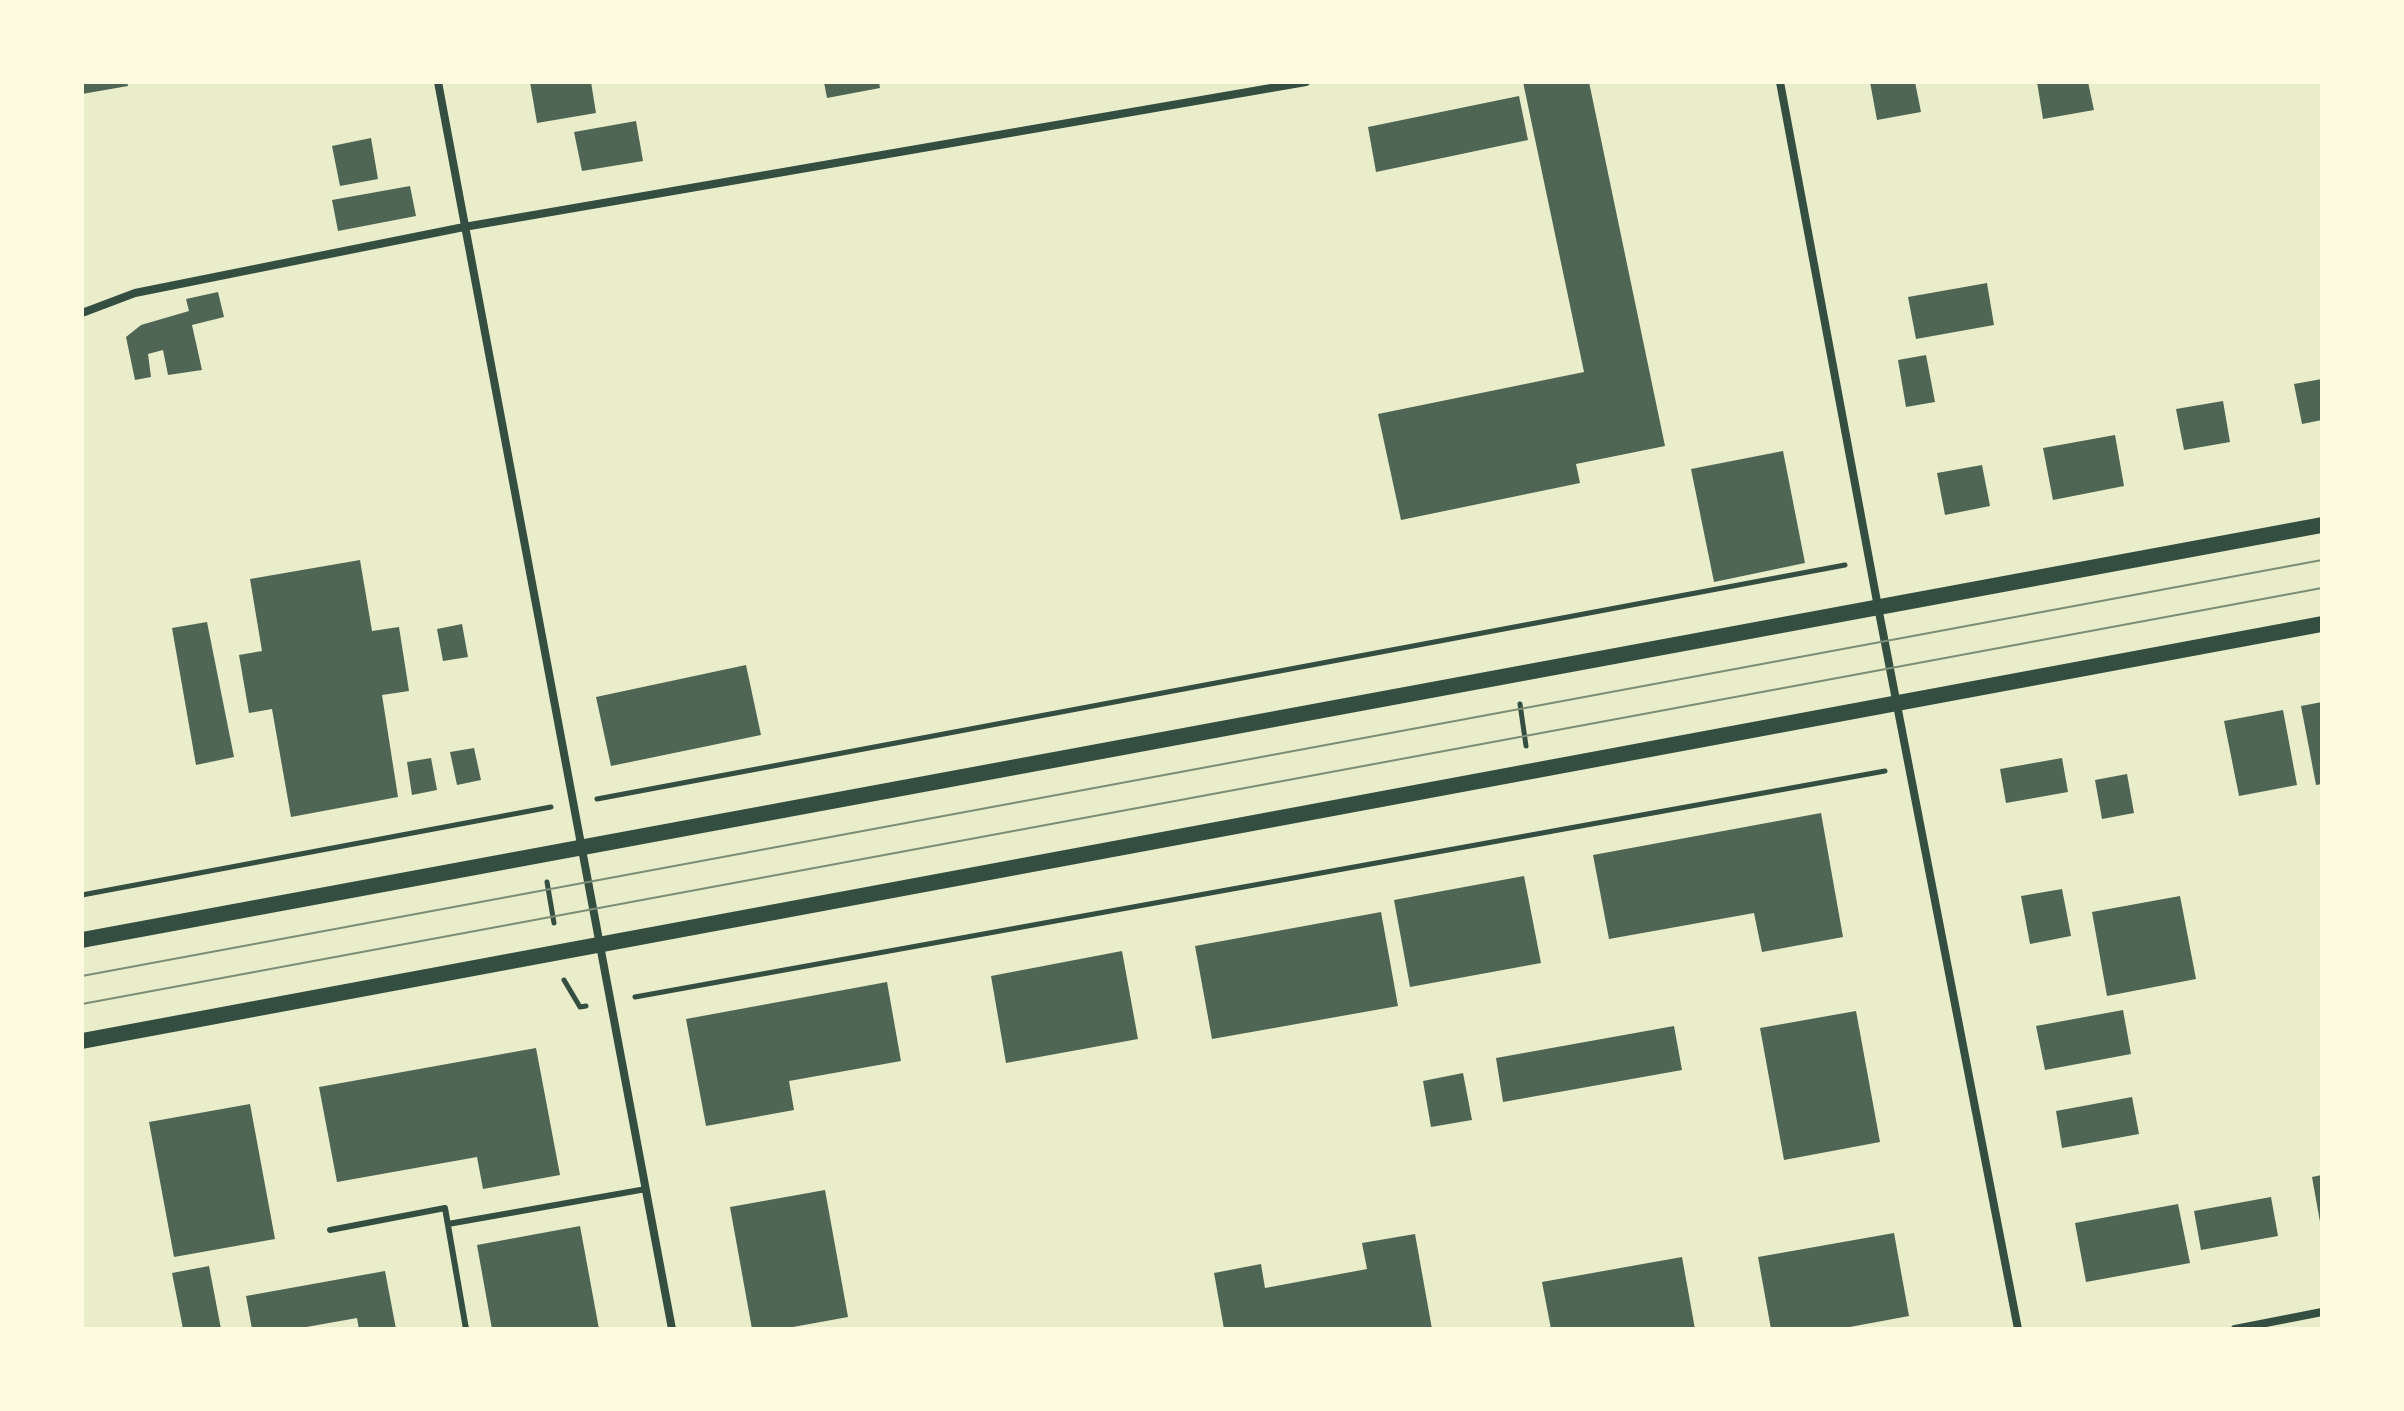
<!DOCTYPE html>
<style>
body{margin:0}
#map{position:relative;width:2404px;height:1411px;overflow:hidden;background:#e9edc9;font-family:"Roboto Condensed",sans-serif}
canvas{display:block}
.frame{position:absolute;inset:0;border:84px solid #fefae0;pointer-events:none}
</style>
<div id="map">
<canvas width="2404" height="1411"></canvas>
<div class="frame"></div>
</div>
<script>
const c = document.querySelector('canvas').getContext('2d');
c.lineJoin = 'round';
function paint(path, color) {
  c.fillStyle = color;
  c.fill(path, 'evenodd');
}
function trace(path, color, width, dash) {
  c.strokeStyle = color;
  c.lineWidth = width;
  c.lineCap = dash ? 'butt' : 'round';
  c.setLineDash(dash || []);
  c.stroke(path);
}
paint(new Path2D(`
 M 82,82 L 127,82 L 128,86 L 82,94 Z
 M 530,82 L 591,82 L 596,113 L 537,123 Z
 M 824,82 L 879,82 L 880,88 L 827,98 Z
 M 1523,82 L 1589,82 L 1665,446 L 1576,464 L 1580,483 L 1401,520 L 1378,414 L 1584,372 Z
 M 1870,82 L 1915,82 L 1921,112 L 1877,120 Z
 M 2037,82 L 2088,82 L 2094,110 L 2043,119 Z
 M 1519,96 L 1528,140 L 1376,172 L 1368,127 Z
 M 636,121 L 643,161 L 582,171 L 574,132 Z
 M 371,138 L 378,179 L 340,186 L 332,146 Z
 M 410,186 L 416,216 L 338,231 L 332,200 Z
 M 1987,283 L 1994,325 L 1916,339 L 1908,297 Z
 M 218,292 L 224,317 L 192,325 L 202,370 L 168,375 L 163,350 L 148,354 L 151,377 L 135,380 L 126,337 L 141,325 L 189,311 L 186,299 Z
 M 1926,355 L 1935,402 L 1906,407 L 1898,360 Z
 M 2322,379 L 2322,420 L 2302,424 L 2294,384 Z
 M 2223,401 L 2230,442 L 2184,450 L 2176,409 Z
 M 2115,435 L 2124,486 L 2053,500 L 2043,448 Z
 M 1783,451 L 1805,563 L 1714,582 L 1691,469 Z
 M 1982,465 L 1990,506 L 1945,515 L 1937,473 Z
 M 360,560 L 372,631 L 399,627 L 409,691 L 382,695 L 398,797 L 291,817 L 272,709 L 249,713 L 239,655 L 262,651 L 250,579 Z
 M 207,622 L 234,757 L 196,765 L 172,628 Z
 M 462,624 L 468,657 L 443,661 L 437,629 Z
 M 746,665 L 761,735 L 611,766 L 596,697 Z
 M 2322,702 L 2322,784 L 2316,785 L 2301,706 Z
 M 2283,710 L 2297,785 L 2239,796 L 2224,721 Z
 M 474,748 L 481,780 L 457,785 L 450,752 Z
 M 431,758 L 437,790 L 412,795 L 407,762 Z
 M 2062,758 L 2068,792 L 2006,803 L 2000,769 Z
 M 2127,774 L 2134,813 L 2102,819 L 2095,780 Z
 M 1821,813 L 1843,937 L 1762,952 L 1754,913 L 1609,939 L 1593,855 Z
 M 1524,876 L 1541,963 L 1410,987 L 1394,900 Z
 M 2062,889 L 2071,936 L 2030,944 L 2021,896 Z
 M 2180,896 L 2196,979 L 2107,996 L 2092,912 Z
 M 1381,912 L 1398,1006 L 1212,1039 L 1195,946 Z
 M 1122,951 L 1138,1039 L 1006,1063 L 991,976 Z
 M 887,982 L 901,1061 L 789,1081 L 794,1110 L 706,1126 L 686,1019 Z
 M 2123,1010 L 2131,1054 L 2045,1070 L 2036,1026 Z
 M 1856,1011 L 1880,1142 L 1784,1160 L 1760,1028 Z
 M 1674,1026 L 1682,1070 L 1503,1102 L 1496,1058 Z
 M 536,1048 L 560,1175 L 483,1189 L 477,1157 L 337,1182 L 319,1087 Z
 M 1463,1073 L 1472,1120 L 1431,1127 L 1423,1081 Z
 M 2132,1097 L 2139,1134 L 2062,1148 L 2056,1111 Z
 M 250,1104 L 275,1239 L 174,1257 L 149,1122 Z
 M 2322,1175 L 2322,1221 L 2320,1222 L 2312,1177 Z
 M 825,1190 L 848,1317 L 782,1329 L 752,1329 L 730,1207 Z
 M 2271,1197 L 2278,1236 L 2201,1250 L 2194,1211 Z
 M 2178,1204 L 2190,1263 L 2086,1282 L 2075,1223 Z
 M 580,1226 L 599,1329 L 492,1329 L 477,1245 Z
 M 1894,1233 L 1909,1316 L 1839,1329 L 1771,1329 L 1758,1257 Z
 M 1415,1234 L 1432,1329 L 1224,1329 L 1214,1273 L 1261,1264 L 1265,1288 L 1367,1269 L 1362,1243 Z
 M 1682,1257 L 1695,1329 L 1551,1329 L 1542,1282 Z
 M 209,1266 L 221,1329 L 183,1329 L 172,1273 Z
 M 385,1271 L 396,1329 L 359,1329 L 357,1318 L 295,1329 L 252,1329 L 246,1296 Z`), '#4f6655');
trace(new Path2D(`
 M 1520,704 L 1526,746
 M 597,799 L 1845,565
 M 547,882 L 554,923
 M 82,895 L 551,807
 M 564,980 L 580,1007 L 586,1006
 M 635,997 L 1885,771`), '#344e41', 5);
trace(new Path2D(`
 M 448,1224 L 646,1189
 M 330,1230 L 445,1208 L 466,1329`), '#344e41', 6);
trace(new Path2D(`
 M 438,82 L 672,1329
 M 1780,82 L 1878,607 L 2018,1329
 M 82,313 L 135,293 L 464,227 L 1306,82
 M 2235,1329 L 2322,1312`), '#344e41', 8);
trace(new Path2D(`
 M 82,940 L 2322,525
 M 82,1041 L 2322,624`), '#344e41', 16);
trace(new Path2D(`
 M 82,976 L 2322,560
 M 82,1004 L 2322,588`), '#7c8e77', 2);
</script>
